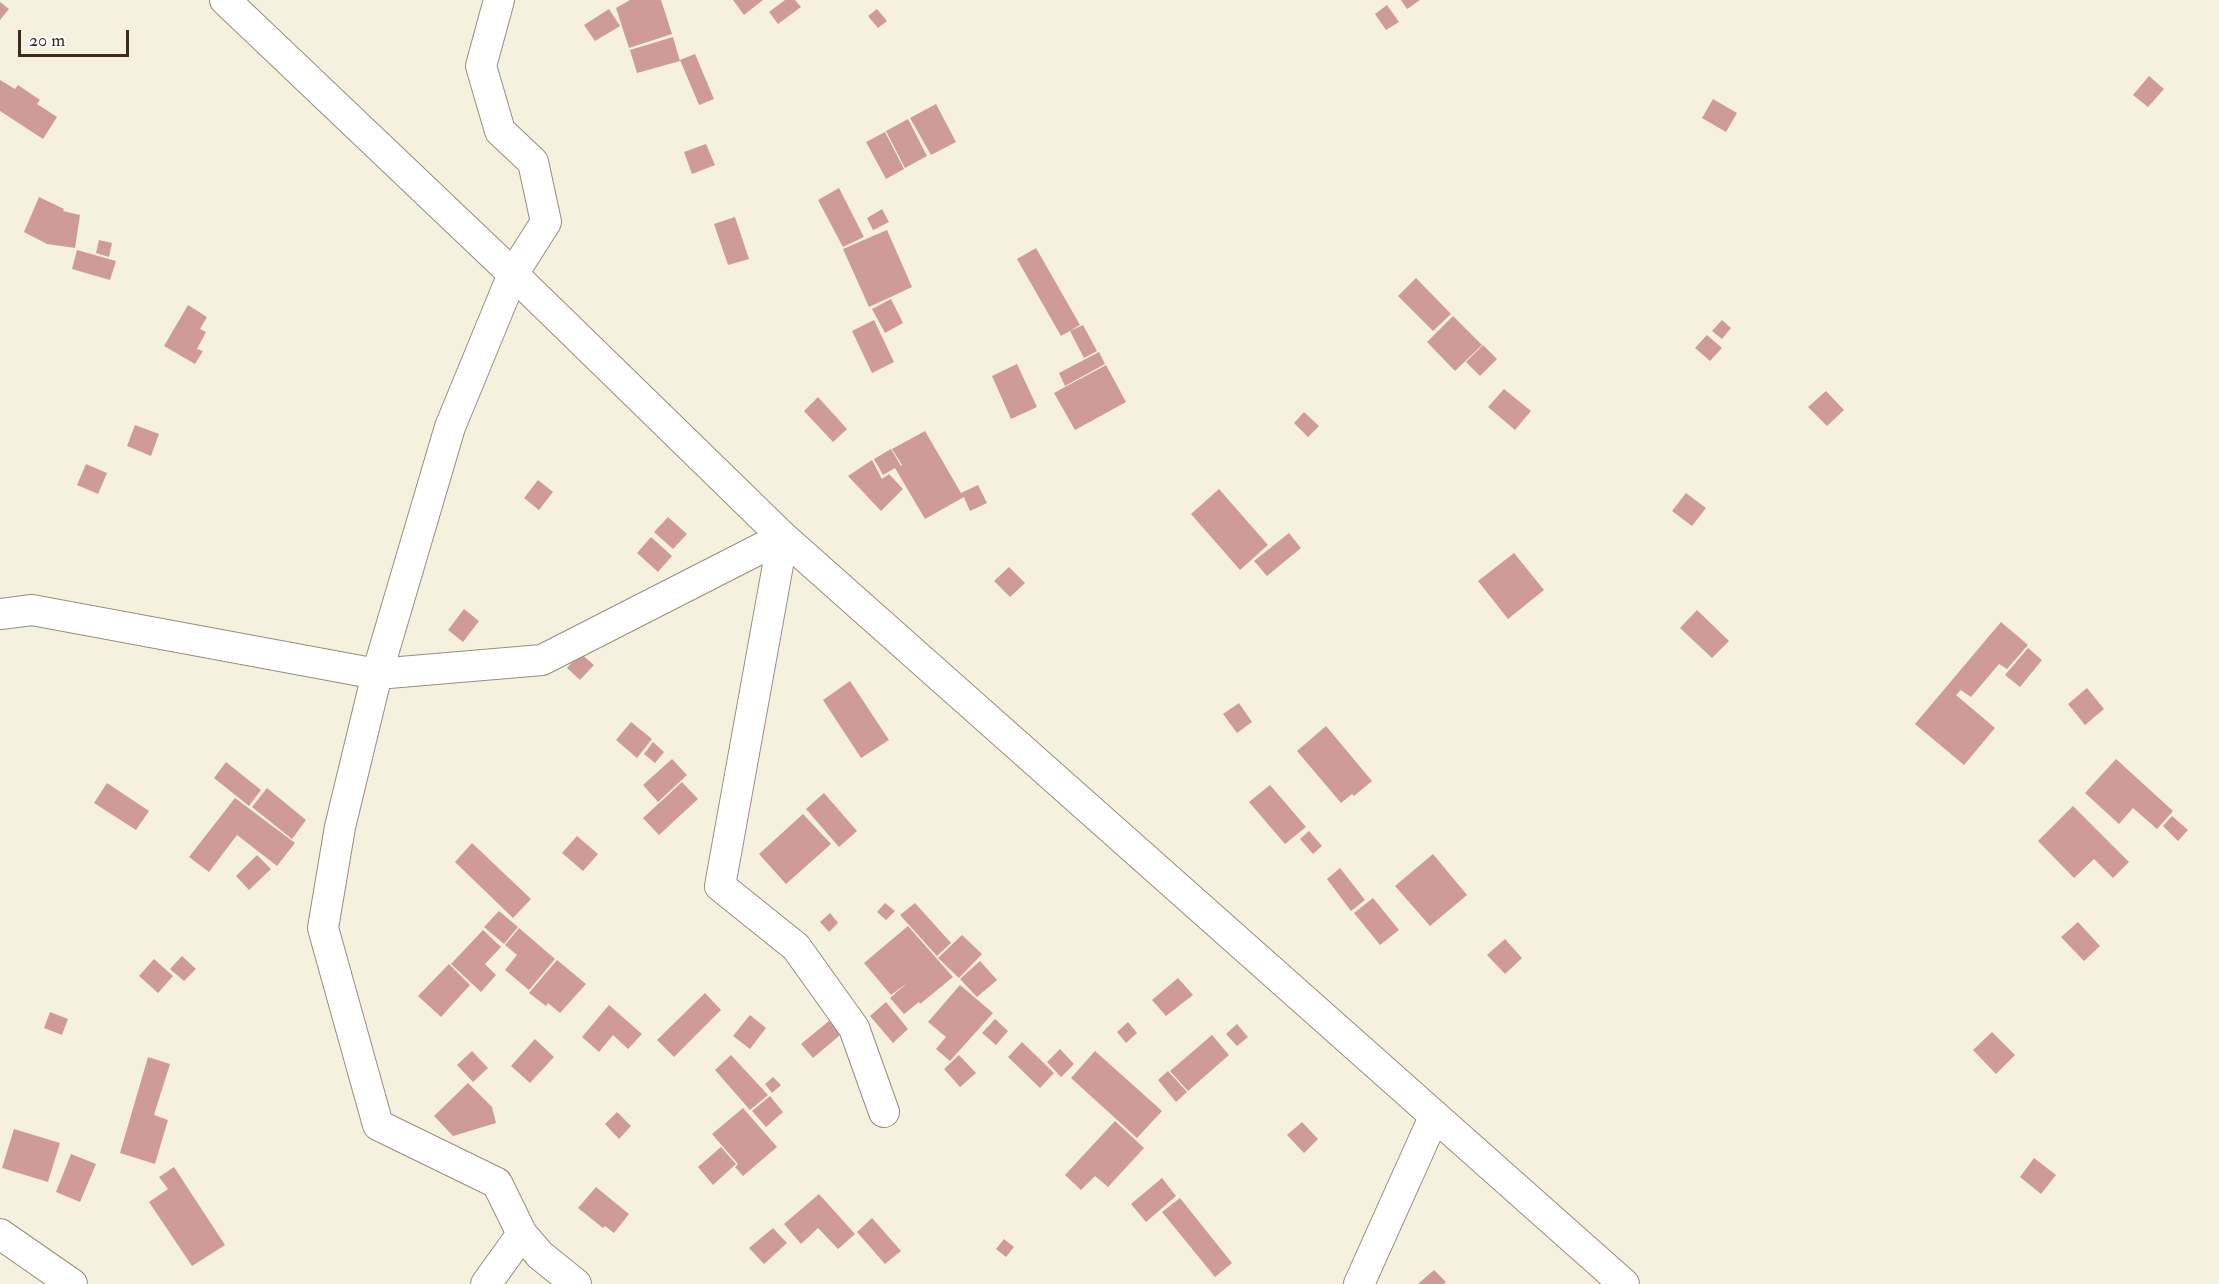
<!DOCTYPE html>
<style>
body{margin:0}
#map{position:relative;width:2219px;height:1284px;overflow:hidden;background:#f6f0df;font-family:"IM FELL Double Pica",serif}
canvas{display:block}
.scale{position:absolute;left:18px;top:30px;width:111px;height:27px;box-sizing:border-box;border:3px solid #3b2a1e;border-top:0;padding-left:8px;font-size:18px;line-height:21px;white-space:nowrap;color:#3b2a1e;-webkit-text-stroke:4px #fff;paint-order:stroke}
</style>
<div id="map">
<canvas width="2219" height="1284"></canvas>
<div class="scale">20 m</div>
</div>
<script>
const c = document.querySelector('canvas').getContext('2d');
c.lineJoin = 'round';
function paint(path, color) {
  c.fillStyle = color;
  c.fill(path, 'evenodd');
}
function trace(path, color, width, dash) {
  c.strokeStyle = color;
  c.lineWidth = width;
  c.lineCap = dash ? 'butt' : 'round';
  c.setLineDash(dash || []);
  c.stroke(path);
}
paint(new Path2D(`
 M 630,0 L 661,0 L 672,34 L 629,48 L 616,8 Z
 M 733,0 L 763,0 L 744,15 Z
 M 785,0 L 795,0 L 801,7 L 778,24 L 769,12 Z
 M 1401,0 L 1420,0 L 1407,9 Z
 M 0,2 L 9,9 L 0,20 Z
 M 1387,5 L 1399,22 L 1386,30 L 1375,14 Z
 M 609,9 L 620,26 L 595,41 L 584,25 Z
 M 877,9 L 887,21 L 878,28 L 868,16 Z
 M 673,37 L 680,61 L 637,73 L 630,50 Z
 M 695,54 L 714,99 L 699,105 L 680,60 Z
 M 2149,76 L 2164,89 L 2148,107 L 2133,95 Z
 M 0,80 L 15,89 L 18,85 L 40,100 L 37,104 L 57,117 L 43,139 L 0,111 Z
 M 1713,99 L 1737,113 L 1726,132 L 1702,118 Z
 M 936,104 L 956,142 L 931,155 L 910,118 Z
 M 908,119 L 927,156 L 905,168 L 886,131 Z
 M 885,132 L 904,169 L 886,179 L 866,142 Z
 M 706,144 L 715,165 L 692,174 L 684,152 Z
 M 839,188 L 864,237 L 843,247 L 818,200 Z
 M 39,197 L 64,209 L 63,211 L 80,215 L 75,248 L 47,244 L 24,232 Z
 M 882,209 L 889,222 L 873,230 L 867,218 Z
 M 735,217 L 749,259 L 728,265 L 714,224 Z
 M 887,230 L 912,287 L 869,307 L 843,249 Z
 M 99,240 L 112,243 L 109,257 L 96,253 Z
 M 1036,248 L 1080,325 L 1061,336 L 1017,259 Z
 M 77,250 L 116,261 L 110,280 L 72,269 Z
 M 1416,278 L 1451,314 L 1433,331 L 1398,296 Z
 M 891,299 L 903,323 L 885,333 L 872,309 Z
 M 188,305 L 207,317 L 200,329 L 206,332 L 197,349 L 203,351 L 195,364 L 164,346 Z
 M 1453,316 L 1482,345 L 1455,371 L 1427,342 Z
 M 874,320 L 894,362 L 872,373 L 852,331 Z
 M 1722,320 L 1731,328 L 1722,339 L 1712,331 Z
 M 1083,325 L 1097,351 L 1084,358 L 1070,331 Z
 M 1707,335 L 1722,348 L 1710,361 L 1695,348 Z
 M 1483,345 L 1497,359 L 1480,376 L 1466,362 Z
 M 1099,352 L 1105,364 L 1065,386 L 1059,373 Z
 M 1017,364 L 1037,407 L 1011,419 L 992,376 Z
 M 1106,365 L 1126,402 L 1075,430 L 1054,393 Z
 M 1504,389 L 1531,411 L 1515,430 L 1488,407 Z
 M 1826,391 L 1844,410 L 1827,426 L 1808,407 Z
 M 818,397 L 847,429 L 833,442 L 804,411 Z
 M 1304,412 L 1319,426 L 1308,437 L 1294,423 Z
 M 135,425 L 159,434 L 151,456 L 127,446 Z
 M 925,431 L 961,493 L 978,485 L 987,503 L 970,511 L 964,497 L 925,519 L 895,468 L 883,475 L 874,459 L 891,449 L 901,466 L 902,465 L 892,449 Z
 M 872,460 L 882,479 L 889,474 L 903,489 L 881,511 L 848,476 Z
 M 86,464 L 107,473 L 98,494 L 77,485 Z
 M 538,480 L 553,492 L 539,510 L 524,498 Z
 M 1219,489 L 1268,545 L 1240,570 L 1191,514 Z
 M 1686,493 L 1706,508 L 1692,526 L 1672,511 Z
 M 668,517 L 687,534 L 673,549 L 654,532 Z
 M 1289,533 L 1301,548 L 1267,576 L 1254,561 Z
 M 651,537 L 672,556 L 658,572 L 637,553 Z
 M 1514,553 L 1544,590 L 1508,619 L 1478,581 Z
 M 1009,567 L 1025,583 L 1010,597 L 994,581 Z
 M 464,609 L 479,621 L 463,642 L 448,630 Z
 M 1697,610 L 1729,641 L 1712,658 L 1680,628 Z
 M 2001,622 L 2028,645 L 2007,669 L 1999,664 L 1971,697 L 1955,686 L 1961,690 L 1956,695 L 1995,728 L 1964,765 L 1915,724 Z
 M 2028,648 L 2042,660 L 2020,687 L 2005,675 Z
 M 580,653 L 594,665 L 580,680 L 567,668 Z
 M 850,681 L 889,740 L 861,758 L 823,700 Z
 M 2087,688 L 2104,709 L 2085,725 L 2068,704 Z
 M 1239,703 L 1252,722 L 1237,733 L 1223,714 Z
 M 631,722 L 652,739 L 637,758 L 616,740 Z
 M 1326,726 L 1372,781 L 1354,796 L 1352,794 L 1341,803 L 1297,751 Z
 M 653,742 L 664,752 L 655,763 L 644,754 Z
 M 672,759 L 687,775 L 658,802 L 643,785 Z
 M 2116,759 L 2173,811 L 2157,829 L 2133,808 L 2119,824 L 2085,793 Z
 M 226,762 L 261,790 L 249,806 L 214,778 Z
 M 682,782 L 698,799 L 659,835 L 643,818 Z
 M 107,783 L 149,811 L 136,830 L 94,803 Z
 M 1270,785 L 1306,827 L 1285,844 L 1249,802 Z
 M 267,788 L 306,820 L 292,839 L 252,807 Z
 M 824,793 L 857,831 L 839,847 L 806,809 Z
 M 235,798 L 295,843 L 277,866 L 237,835 L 209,872 L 189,857 Z
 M 2073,806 L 2129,862 L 2113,878 L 2094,859 L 2074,878 L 2038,841 Z
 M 803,814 L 831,844 L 786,884 L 759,854 Z
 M 2172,816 L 2188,830 L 2178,841 L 2163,826 Z
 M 1309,831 L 1322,846 L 1313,854 L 1300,839 Z
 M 577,836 L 598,854 L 583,871 L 562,853 Z
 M 472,843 L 531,899 L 513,918 L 455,862 Z
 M 1433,854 L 1467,895 L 1430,926 L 1395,886 Z
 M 257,855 L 271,869 L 249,890 L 236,876 Z
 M 1340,868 L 1365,900 L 1351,911 L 1327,879 Z
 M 1373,898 L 1399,930 L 1380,945 L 1354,913 Z
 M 885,903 L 895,911 L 886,920 L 877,912 Z
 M 915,903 L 951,943 L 937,956 L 900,915 Z
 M 499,911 L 518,927 L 504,944 L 484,927 Z
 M 830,913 L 838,923 L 829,932 L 820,922 Z
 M 2078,922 L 2100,946 L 2084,961 L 2061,937 Z
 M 908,926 L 953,977 L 920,1004 L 919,1002 L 904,1014 L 890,998 L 907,983 L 891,995 L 864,963 Z
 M 519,928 L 555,959 L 529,990 L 505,970 L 517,955 L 505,945 Z
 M 483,930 L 501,947 L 485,964 L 496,975 L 481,992 L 451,964 Z
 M 962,935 L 982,954 L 959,978 L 938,958 Z
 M 1505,939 L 1522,958 L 1505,974 L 1487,955 Z
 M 182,956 L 196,969 L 184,981 L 170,969 Z
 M 154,959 L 173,976 L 158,993 L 139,976 Z
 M 557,960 L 586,984 L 560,1013 L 548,1003 L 546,1006 L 529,993 Z
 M 980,961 L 997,980 L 977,997 L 960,979 Z
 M 449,964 L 470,985 L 441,1017 L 418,996 Z
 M 1178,978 L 1193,995 L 1166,1016 L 1152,1000 Z
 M 960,985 L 993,1013 L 950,1061 L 936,1049 L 946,1037 L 928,1022 Z
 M 705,993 L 721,1010 L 674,1057 L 657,1040 Z
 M 886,1002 L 908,1029 L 893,1043 L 870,1016 Z
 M 609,1005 L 642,1034 L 628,1049 L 613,1035 L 599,1052 L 582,1037 Z
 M 50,1012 L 68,1019 L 62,1035 L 44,1028 Z
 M 750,1015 L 766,1028 L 750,1049 L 733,1036 Z
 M 835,1016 L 846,1030 L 813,1058 L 801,1044 Z
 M 995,1019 L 1008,1031 L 996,1045 L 982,1033 Z
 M 1128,1022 L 1137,1033 L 1126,1043 L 1117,1032 Z
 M 1237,1024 L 1248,1037 L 1237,1046 L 1226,1034 Z
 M 1992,1032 L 2015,1055 L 1996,1074 L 1973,1050 Z
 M 1212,1035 L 1229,1055 L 1188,1091 L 1170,1071 Z
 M 535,1039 L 554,1057 L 530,1083 L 511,1066 Z
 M 1022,1042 L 1054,1073 L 1040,1088 L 1008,1057 Z
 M 1060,1049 L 1074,1064 L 1061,1077 L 1047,1062 Z
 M 472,1051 L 488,1068 L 473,1082 L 457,1065 Z
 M 1095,1051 L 1162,1111 L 1137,1138 L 1071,1078 Z
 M 731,1055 L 768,1095 L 750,1110 L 715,1070 Z
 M 959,1055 L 976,1073 L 960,1087 L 944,1069 Z
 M 148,1057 L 170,1064 L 154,1115 L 168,1120 L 155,1164 L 120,1153 Z
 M 1168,1071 L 1187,1092 L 1176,1102 L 1158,1080 Z
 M 773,1077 L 781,1085 L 772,1093 L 765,1084 Z
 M 468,1083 L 492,1107 L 496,1123 L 453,1136 L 434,1116 Z
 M 770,1096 L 783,1112 L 766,1127 L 752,1111 Z
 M 743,1108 L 777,1147 L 743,1176 L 735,1167 L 738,1164 L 712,1134 Z
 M 617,1112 L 631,1126 L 619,1139 L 605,1124 Z
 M 1115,1121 L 1144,1148 L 1108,1187 L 1095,1176 L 1081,1190 L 1065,1175 Z
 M 1302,1122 L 1318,1139 L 1304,1153 L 1287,1135 Z
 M 14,1129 L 60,1143 L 48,1182 L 2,1168 Z
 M 721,1147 L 736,1164 L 713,1185 L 698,1167 Z
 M 71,1154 L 96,1164 L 80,1202 L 56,1192 Z
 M 2034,1158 L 2056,1175 L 2041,1194 L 2020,1177 Z
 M 174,1167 L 225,1245 L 192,1266 L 149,1202 L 168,1189 L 159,1177 Z
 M 1162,1178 L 1176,1196 L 1146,1222 L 1131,1204 Z
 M 596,1187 L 629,1214 L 614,1233 L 605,1226 L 603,1228 L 578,1208 Z
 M 819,1194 L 855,1234 L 838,1249 L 818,1228 L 801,1244 L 784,1224 Z
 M 1180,1198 L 1232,1263 L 1215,1277 L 1162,1212 Z
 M 872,1218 L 901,1251 L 885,1264 L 857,1232 Z
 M 773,1228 L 787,1243 L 764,1264 L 749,1248 Z
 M 1004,1239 L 1014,1247 L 1006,1257 L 996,1249 Z
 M 1434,1270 L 1446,1282 L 1444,1284 L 1418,1284 Z`), '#cf9b97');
const street = new Path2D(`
 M 225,0 L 513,274 L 783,537 L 1624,1284
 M 783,537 L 720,886 L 796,947 L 854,1028 L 884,1112
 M 0,614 L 32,610 L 377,674 L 542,660 L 783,537
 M 0,1234 L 72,1284
 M 522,1234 L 540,1255 L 576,1284
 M 486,1284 L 522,1234 L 497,1183 L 378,1125 L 323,928 L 340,827 L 377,674 L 450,427 L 513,274 L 546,222 L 533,162 L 500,131 L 481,66 L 499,0
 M 1359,1284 L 1434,1117`);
trace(street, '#988d7e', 32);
trace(street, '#fff', 30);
</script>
